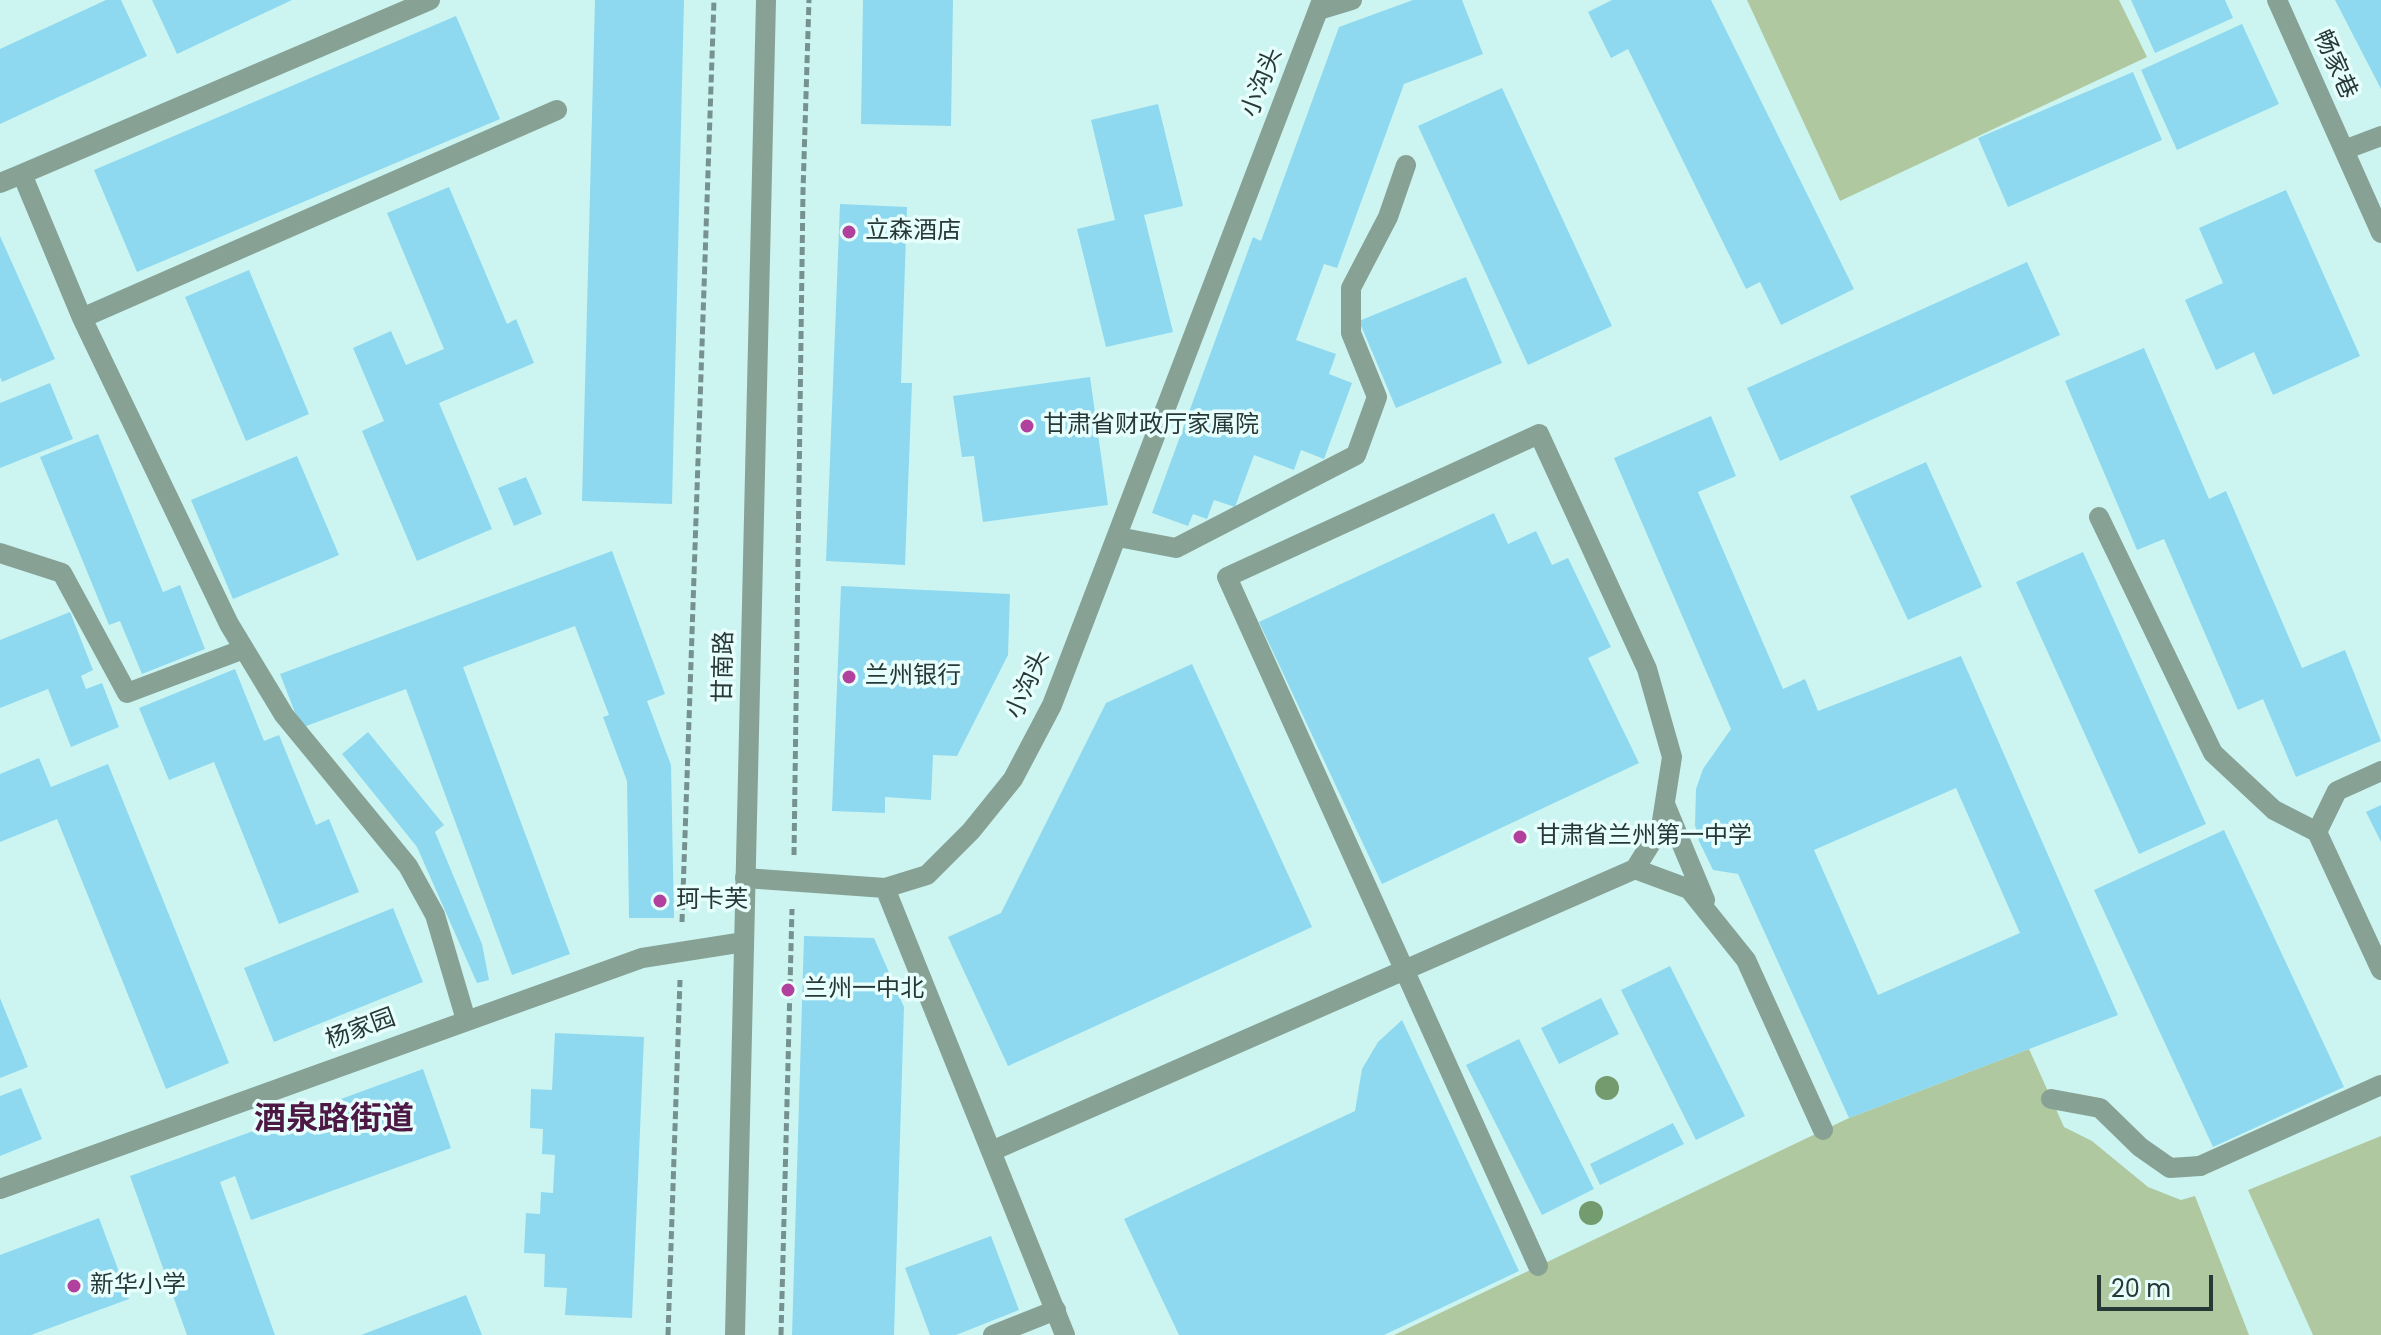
<!DOCTYPE html>
<meta charset="utf-8">
<style>
body{margin:0}
#map{position:relative;width:2381px;height:1335px;overflow:hidden;background:#ccf5f2;font-family:Poppins,sans-serif}
canvas{display:block}
.scale{position:absolute;left:2097px;top:1275px;width:116px;height:36px;box-sizing:border-box;border:4px solid #283837;border-top:0;padding-left:10px;font-size:24px;line-height:28px;white-space:nowrap;color:#283837;-webkit-text-stroke:6px #e6fefc;paint-order:stroke}
</style>
<div id="map">
<canvas width="2381" height="1335"></canvas>
<div class="scale">20 m</div>
</div>
<script>
const c = document.querySelector('canvas').getContext('2d');
c.lineJoin = 'round';
function paint(path, color) {
  c.fillStyle = color;
  c.fill(path, 'evenodd');
}
function trace(path, color, width, dash) {
  c.strokeStyle = color;
  c.lineWidth = width;
  c.lineCap = dash ? 'butt' : 'round';
  c.setLineDash(dash || []);
  c.stroke(path);
}
function write(font, color, halo, rows, align = 'center') {
  c.font = font + ' Poppins,"Noto Sans SC",sans-serif';
  c.lineWidth = 7;
  c.setLineDash([]);
  c.textBaseline = 'middle';
  c.strokeStyle = halo;
  c.fillStyle = color;
  for (const [text, x, y, turn = 0] of rows) {
    c.save();
    c.translate(x, y);
    c.rotate((+turn || 0) * Math.PI / 180);
    c.textAlign = isNaN(turn) ? turn : align;
    if (halo) c.strokeText(text, 0, 0);
    c.fillText(text, 0, 0);
    c.restore();
  }
}
paint(new Path2D(`
 M 1747,0 L 2119,0 L 2147,57 L 1840,201 Z
 M 2029,1049 L 2064,1127 L 2092,1141 L 2148,1187 L 2181,1200 L 2195,1196 L 2249,1335 L 1394,1335 L 1849,1118 Z
 M 2381,1136 L 2381,1335 L 2313,1335 L 2248,1190 Z`), '#b0c8a0');
paint(new Path2D(`
 M 106,0 L 121,0 L 147,56 L 0,124 L 0,49 Z
 M 152,0 L 292,0 L 177,54 Z
 M 595,0 L 684,0 L 672,504 L 582,501 Z
 M 863,0 L 953,0 L 951,126 L 861,124 Z
 M 1413,0 L 1462,0 L 1483,54 L 1404,84 L 1337,268 L 1324,264 L 1296,340 L 1336,354 L 1329,374 L 1352,383 L 1324,459 L 1301,450 L 1294,470 L 1254,455 L 1235,507 L 1214,500 L 1207,519 L 1193,514 L 1188,526 L 1152,513 L 1253,237 L 1261,241 L 1339,27 Z
 M 1612,0 L 1711,0 L 1854,289 L 1781,325 L 1760,282 L 1746,289 L 1628,49 L 1611,58 L 1588,12 Z
 M 2131,0 L 2225,0 L 2233,18 L 2155,53 Z
 M 2335,0 L 2381,0 L 2381,89 Z
 M 456,16 L 500,119 L 137,272 L 94,170 Z
 M 2242,24 L 2279,104 L 2177,150 L 2141,70 Z
 M 2133,72 L 2162,140 L 2008,207 L 1978,138 Z
 M 1502,88 L 1612,326 L 1528,365 L 1418,126 Z
 M 1158,104 L 1183,206 L 1144,215 L 1173,332 L 1106,347 L 1077,229 L 1115,220 L 1091,120 Z
 M 449,187 L 507,324 L 516,319 L 534,363 L 439,403 L 492,529 L 417,561 L 362,431 L 384,421 L 353,348 L 391,331 L 406,365 L 444,349 L 387,213 Z
 M 2286,190 L 2360,356 L 2273,395 L 2254,352 L 2216,370 L 2185,300 L 2223,283 L 2199,228 Z
 M 840,204 L 907,207 L 901,383 L 912,383 L 905,565 L 826,561 Z
 M 0,236 L 55,359 L 2,382 L 0,377 Z
 M 2027,262 L 2060,335 L 1780,461 L 1747,388 Z
 M 249,270 L 309,414 L 246,441 L 185,297 Z
 M 1466,277 L 1502,363 L 1396,408 L 1359,321 Z
 M 2144,348 L 2209,499 L 2226,491 L 2302,668 L 2345,650 L 2381,741 L 2296,777 L 2263,699 L 2238,710 L 2164,539 L 2137,550 L 2065,381 Z
 M 1090,377 L 1108,505 L 983,522 L 974,456 L 962,457 L 953,396 Z
 M 50,383 L 73,439 L 0,468 L 0,403 Z
 M 1711,416 L 1736,476 L 1698,492 L 1783,689 L 1805,679 L 1818,711 L 1961,656 L 2118,1015 L 1849,1118 L 1738,874 L 1713,870 L 1699,841 L 1695,825 L 1696,789 L 1703,769 L 1731,729 L 1614,458 ZM 1956,788 L 2020,933 L 1878,995 L 1814,850 Z
 M 98,434 L 163,592 L 180,585 L 205,649 L 142,674 L 120,621 L 109,625 L 40,457 Z
 M 297,456 L 339,555 L 233,599 L 191,500 Z
 M 1926,462 L 1982,587 L 1908,620 L 1850,496 Z
 M 526,477 L 542,514 L 514,526 L 498,488 Z
 M 1494,513 L 1508,544 L 1536,531 L 1552,565 L 1568,558 L 1611,647 L 1588,658 L 1639,763 L 1382,884 L 1259,622 Z
 M 612,551 L 665,694 L 647,701 L 671,765 L 674,918 L 629,918 L 627,781 L 603,717 L 609,715 L 575,626 L 463,667 L 570,954 L 512,975 L 406,689 L 301,728 L 280,674 Z
 M 2083,552 L 2206,824 L 2139,854 L 2016,582 Z
 M 841,586 L 1010,594 L 1008,655 L 957,756 L 933,755 L 931,800 L 885,797 L 885,813 L 832,811 Z
 M 70,612 L 93,670 L 81,676 L 86,689 L 102,683 L 119,727 L 71,747 L 48,689 L 0,708 L 0,640 Z
 M 1192,664 L 1312,927 L 1008,1066 L 948,937 L 1001,913 L 1106,703 Z
 M 235,669 L 264,741 L 279,735 L 316,825 L 329,819 L 359,892 L 279,924 L 214,762 L 169,780 L 139,708 Z
 M 368,732 L 444,825 L 435,832 L 482,944 L 489,980 L 477,983 L 417,847 L 342,754 Z
 M 39,758 L 51,787 L 108,764 L 229,1063 L 166,1089 L 57,819 L 0,842 L 0,774 Z
 M 2381,805 L 2381,842 L 2366,812 Z
 M 2224,830 L 2344,1087 L 2213,1147 L 2094,890 Z
 M 393,908 L 423,982 L 274,1042 L 244,968 Z
 M 804,936 L 874,938 L 904,1007 L 894,1335 L 792,1335 Z
 M 1670,966 L 1745,1116 L 1696,1140 L 1621,990 Z
 M 0,998 L 28,1067 L 0,1078 Z
 M 1601,998 L 1619,1034 L 1559,1064 L 1541,1028 Z
 M 1402,1020 L 1519,1271 L 1384,1335 L 1179,1335 L 1124,1219 L 1355,1111 L 1362,1069 L 1378,1042 Z
 M 555,1033 L 644,1037 L 632,1318 L 565,1315 L 567,1288 L 544,1287 L 545,1254 L 524,1253 L 526,1213 L 540,1214 L 541,1192 L 553,1193 L 555,1155 L 542,1154 L 543,1129 L 530,1128 L 531,1089 L 552,1090 Z
 M 1519,1039 L 1594,1189 L 1542,1215 L 1466,1065 Z
 M 423,1069 L 451,1148 L 251,1220 L 235,1176 L 220,1182 L 275,1335 L 187,1335 L 130,1176 Z
 M 21,1088 L 42,1139 L 0,1156 L 0,1096 Z
 M 1673,1123 L 1684,1144 L 1600,1185 L 1590,1164 Z
 M 99,1218 L 129,1299 L 31,1335 L 0,1335 L 0,1255 Z
 M 991,1236 L 1019,1310 L 956,1335 L 930,1335 L 905,1268 Z
 M 466,1295 L 482,1335 L 361,1335 Z`), '#8ed9f0');
trace(new Path2D(`
 M 794,855 L 803,191 L 809,0
 M 682,922 L 714,0
 M 668,1335 L 680,980
 M 781,1335 L 792,909`), '#769290', 5, [8, 4]);
trace(new Path2D(`
 M 430,0 L 22,174 L 82,318 L 229,624 L 284,715 L 408,866 L 435,915 L 466,1020
 M 1319,10 L 1352,0
 M 0,183 L 22,174
 M 82,318 L 557,110
 M 1118,537 L 1176,548 L 1356,455 L 1377,397 L 1351,333 L 1351,288 L 1388,217 L 1406,165
 M 0,553 L 62,573 L 127,693 L 244,649
 M 1665,804 L 1705,900
 M 1635,869 L 1689,889 L 1746,960 L 1823,1130
 M 745,878 L 885,888 L 1065,1335
 M 2051,1099 L 2100,1108 L 2140,1147 L 2170,1168 L 2200,1166
 M 994,1150 L 1635,869 L 1661,827 L 1672,757 L 1647,669 L 1539,434 L 1227,577 L 1538,1266`), '#87a294', 20);
trace(new Path2D(`
 M 2277,0 L 2381,233
 M 2344,150 L 2381,136
 M 2099,517 L 2213,753 L 2274,810 L 2317,832
 M 2381,771 L 2337,791 L 2317,832 L 2381,970
 M 885,888 L 927,875 L 971,831 L 1013,779 L 1052,705 L 1322,0
 M 2200,1166 L 2381,1085
 M 0,1189 L 642,958 L 744,942
 M 993,1335 L 1056,1310`), '#87a294', 20);
trace(new Path2D(`
 M 735,1335 L 766,0`), '#87a294', 20);
c.fillStyle = '#749b6d';
for (const [x, y] of [
 [1607,1088],
 [1591,1213]
]) {
  c.beginPath();
  c.arc(x, y, 12, 0, 2 * Math.PI);
  c.fill();
}
for (const [x, y, r, color] of [
 [849,232,8,"#b2419e"],
 [1027,426,8,"#b2419e"],
 [849,677,8,"#b2419e"],
 [1520,837,8,"#b2419e"],
 [660,901,8,"#b2419e"],
 [788,990,8,"#b2419e"],
 [74,1286,8,"#b2419e"]
]) {
  const dot = new Path2D();
  dot.arc(x, y, r, 0, 2 * Math.PI);
  c.fillStyle = color;
  c.fill(dot);
  trace(dot, '#e6fefc', 3);
}
write('24px', '#283837', '#e6fefc', [
 ["畅家巷",2334,65,66],
 ["小沟头",1263,83,-69],
 ["甘南路",725,667,-89],
 ["小沟头",1029,685,-66],
 ["杨家园",361,1030,-20]
]);
write('24px', '#283837', '#e6fefc', [
 ["立森酒店",865,232],
 ["甘肃省财政厅家属院",1043,426],
 ["兰州银行",865,677],
 ["甘肃省兰州第一中学",1536,837],
 ["珂卡芙",676,901],
 ["兰州一中北",804,990],
 ["新华小学",90,1286]
], 'left');
write('bold 32px', '#4e1844', '#e6fefc', [
 ["酒泉路街道",334,1121]
]);
</script>
